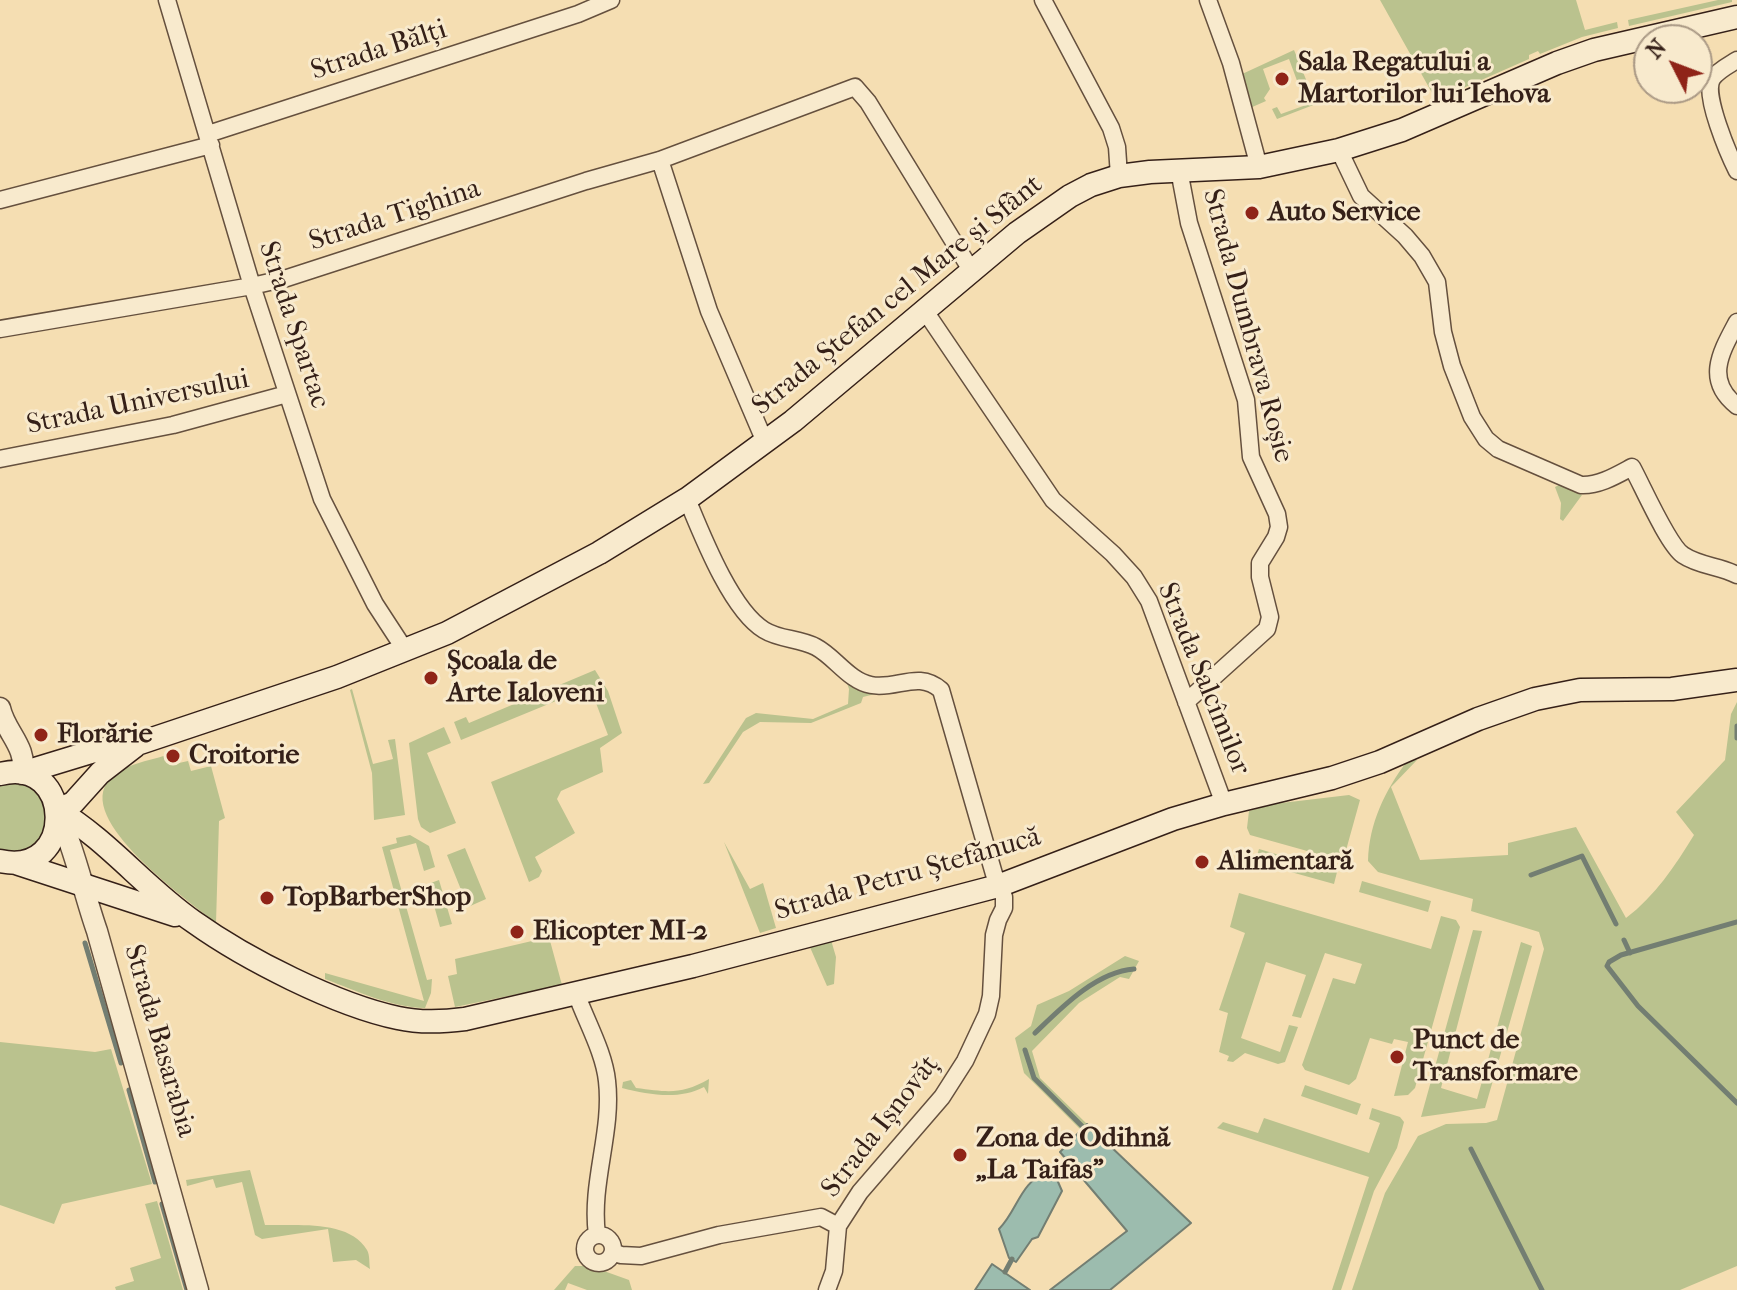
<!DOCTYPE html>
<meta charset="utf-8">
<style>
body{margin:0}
#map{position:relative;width:1737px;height:1290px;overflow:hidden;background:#f5deb2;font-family:"IM FELL French Canon",serif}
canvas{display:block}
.north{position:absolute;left:1633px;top:24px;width:80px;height:80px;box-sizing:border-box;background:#f8eacd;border:2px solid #aa9985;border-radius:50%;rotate:312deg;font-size:22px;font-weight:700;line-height:32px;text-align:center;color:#352018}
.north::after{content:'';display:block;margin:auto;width:28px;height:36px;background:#8f2418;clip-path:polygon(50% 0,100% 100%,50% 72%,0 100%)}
</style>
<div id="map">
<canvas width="1737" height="1290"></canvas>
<div class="north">N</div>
</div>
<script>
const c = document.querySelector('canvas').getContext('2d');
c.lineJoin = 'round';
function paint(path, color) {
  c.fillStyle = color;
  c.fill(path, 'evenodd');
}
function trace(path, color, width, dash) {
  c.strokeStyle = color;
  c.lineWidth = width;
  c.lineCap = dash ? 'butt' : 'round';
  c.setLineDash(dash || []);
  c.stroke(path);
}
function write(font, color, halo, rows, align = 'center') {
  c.font = font + ' "IM FELL French Canon",serif';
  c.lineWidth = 6;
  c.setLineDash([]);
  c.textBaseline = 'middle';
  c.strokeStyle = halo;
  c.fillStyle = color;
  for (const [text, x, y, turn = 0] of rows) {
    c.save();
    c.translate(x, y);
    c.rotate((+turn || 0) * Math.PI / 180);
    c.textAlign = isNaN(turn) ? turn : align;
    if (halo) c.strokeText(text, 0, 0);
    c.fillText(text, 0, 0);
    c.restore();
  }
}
paint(new Path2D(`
 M 1380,0 L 1576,0 L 1585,30 L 1617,22 L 1618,28 L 1582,37 L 1540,54 L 1538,51 L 1529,55 L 1529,59 L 1436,100 Z
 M 1718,0 L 1732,0 L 1732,2 L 1629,26 L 1628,20 Z
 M 1294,50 L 1316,104 L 1277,119 L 1272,109 L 1277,107 L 1281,114 L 1306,105 L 1289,59 L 1263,69 L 1270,89 L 1264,98 L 1266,101 L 1250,108 L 1240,75 Z
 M 1561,484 L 1582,495 L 1563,521 L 1560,519 L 1561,503 L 1555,487 Z
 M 595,670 L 608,691 L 622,733 L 600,748 L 603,772 L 561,791 L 557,799 L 575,833 L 535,857 L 542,871 L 539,877 L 529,882 L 491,782 L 608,735 L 590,687 L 461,740 L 454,722 L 466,717 L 469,723 Z
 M 845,677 L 879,693 L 863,697 L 861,703 L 811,723 L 760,722 L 743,732 L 709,783 L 703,784 L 746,718 L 756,713 L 813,719 L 848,704 L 849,689 Z
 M 352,689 L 373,764 L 393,759 L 388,740 L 395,739 L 405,815 L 374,820 L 372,773 L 350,690 Z
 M 1737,702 L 1737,1266 L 1680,1290 L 1352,1290 L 1385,1193 L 1418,1136 L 1446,1124 L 1486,1123 L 1497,1120 L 1544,949 L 1539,932 L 1471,911 L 1473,899 L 1378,872 L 1368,861 C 1369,823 1385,791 1407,761 L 1417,760 L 1391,787 L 1420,860 L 1508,855 L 1508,843 L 1576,827 L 1626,918 C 1655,896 1675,866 1694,835 L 1676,812 L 1725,760 L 1731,714 Z
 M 444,727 L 451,743 L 427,753 L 456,823 L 430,833 L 421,827 L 418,819 L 409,743 Z
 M 167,755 L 170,765 L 188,761 L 191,771 L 211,766 L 225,818 L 219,821 L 216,923 C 189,901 72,819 110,779 C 124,764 148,761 167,755 Z
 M 9,781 L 31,786 L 47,802 L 46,837 L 26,854 L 0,854 L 0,784 Z
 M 1349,795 L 1360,800 L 1343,861 L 1250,835 L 1247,828 L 1249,811 L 1273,804 Z
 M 410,835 L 429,846 L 435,867 L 424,871 L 416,843 L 390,850 L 427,980 L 432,979 L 431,993 L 425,1008 C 390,1007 357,991 325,979 L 325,973 L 424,1001 L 382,847 L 397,843 L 396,838 Z
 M 724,842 L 750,889 L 763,883 L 776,928 L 760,933 Z
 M 465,848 L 486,899 L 468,907 L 447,855 Z
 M 1259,849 L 1337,872 L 1334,884 L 1255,862 Z
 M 439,880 L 452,924 L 440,927 L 428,884 Z
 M 1362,881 L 1431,901 L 1428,912 L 1359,892 Z
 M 1239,893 L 1431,949 L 1441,916 L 1456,920 L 1460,927 L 1415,1088 L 1408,1095 L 1394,1096 L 1408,1042 L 1394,1039 L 1392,1044 L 1370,1038 L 1356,1079 L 1349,1085 L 1305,1070 L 1302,1065 L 1333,978 L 1355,984 L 1362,964 L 1325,953 L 1301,1018 L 1292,1016 L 1306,975 L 1266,962 L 1241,1038 L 1280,1052 L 1289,1025 L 1298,1027 L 1285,1062 L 1278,1064 L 1245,1053 L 1233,1062 L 1227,1061 L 1229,1056 L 1219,1052 L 1228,1013 L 1219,1010 L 1245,933 L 1230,927 Z
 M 1473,930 L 1482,931 L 1441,1088 L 1477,1099 L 1521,942 L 1532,946 L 1485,1108 L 1421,1117 Z
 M 549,937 L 562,985 L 455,1007 L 448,976 L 457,974 L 455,959 Z
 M 831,940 L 836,957 L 834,984 L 827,986 L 809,945 Z
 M 1125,956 L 1139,961 L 1129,979 L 1120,977 L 1079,1003 L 1032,1051 L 1040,1078 L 1087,1124 L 1081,1130 L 1024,1073 L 1015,1038 L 1031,1026 L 1037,1005 L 1069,991 Z
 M 0,1042 L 95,1052 L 111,1049 L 152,1184 L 62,1204 L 54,1224 L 0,1205 Z
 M 709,1079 L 708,1094 L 704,1087 C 679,1100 650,1095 622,1088 L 623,1082 L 631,1080 L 636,1088 C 668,1092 681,1095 709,1079 Z
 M 1305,1085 L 1361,1104 L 1357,1115 L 1301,1096 Z
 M 1372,1108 L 1400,1117 L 1404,1122 L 1397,1148 L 1374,1191 L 1341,1290 L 1332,1290 L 1369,1177 L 1217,1128 L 1223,1122 L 1258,1133 L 1264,1118 L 1369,1153 L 1380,1123 L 1369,1119 Z
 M 250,1170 L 265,1225 C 295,1226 349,1219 367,1250 C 370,1255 369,1263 370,1269 L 356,1260 L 333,1262 L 328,1229 L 262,1239 L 255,1235 L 242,1182 L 216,1188 L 213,1179 L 187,1186 L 186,1180 Z
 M 157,1201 L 183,1290 L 116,1290 L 115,1287 L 134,1281 L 130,1268 L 161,1258 L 145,1204 Z
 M 575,1266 L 590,1266 L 629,1280 L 632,1290 L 587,1290 L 568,1283 L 565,1290 L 554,1290 Z`), '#bac28e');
const water = new Path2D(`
 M 1087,1124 L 1191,1223 L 1110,1290 L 1050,1290 L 1127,1231 L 1060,1152 Z
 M 1048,1172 L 1055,1175 L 1062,1191 L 1038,1237 L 1032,1239 L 1016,1262 L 1009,1258 L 999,1229 C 1018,1210 1020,1181 1048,1172 Z
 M 992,1264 L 1030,1290 L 975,1290 Z`);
paint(water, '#9cbcae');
trace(water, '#737e72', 2);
trace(new Path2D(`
 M 1737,726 L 1737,738
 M 1531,875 L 1582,856 L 1616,924
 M 1737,922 L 1621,955 L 1609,962 L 1607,966 L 1638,1006 L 1737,1103
 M 1624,940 L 1630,953
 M 85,943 L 121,1063
 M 1035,1033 C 1062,1007 1096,972 1134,969
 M 1025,1050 L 1034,1078 L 1083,1127
 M 129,1090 L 155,1182
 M 1471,1149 L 1542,1290
 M 162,1204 L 187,1290
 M 1005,1272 L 1012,1259`), '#737e72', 5);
const minor = new Path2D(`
 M 167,0 L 252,286 L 322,499 L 375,604 L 405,650
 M 1043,0 L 1111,128 L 1117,147 L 1119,176
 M 1208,0 L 1231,63 L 1259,167
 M 1737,60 C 1729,65 1717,71 1712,79 C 1703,95 1729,155 1737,171
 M 208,134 L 578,14 L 611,0
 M 1339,150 L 1361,196 L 1405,236 L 1422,256 L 1437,282 L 1443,332 L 1452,366 L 1472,417 L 1486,439 L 1498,449 L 1581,485 C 1599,486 1617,475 1632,467 C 1642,485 1668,545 1683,555 C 1699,566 1720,566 1737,575
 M 660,160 L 709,311 L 765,442
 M 1179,170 L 1189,223 L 1246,400 L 1251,457 L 1277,514 L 1279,527 L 1276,537 L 1260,563 L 1260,577 L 1270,617 L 1267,629 L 1186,702
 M 0,200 L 211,145
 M 925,311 L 1053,500 L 1113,554 L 1134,577 L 1149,601 L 1224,804
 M 1737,322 C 1721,352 1704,380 1737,406
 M 0,329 L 252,286 L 287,278 L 586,181 L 660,160 L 855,87 L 868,102 L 971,270
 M 0,459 L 173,425 L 287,394
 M 687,499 C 702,535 731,610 764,630 C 780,640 799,638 816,647 C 835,657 849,681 871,685 C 897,690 918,670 941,690 L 994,874 L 1004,897 L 1004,908 L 998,920 L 994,935 L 991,996 L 987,1014 L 965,1061 L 942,1097 L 860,1192 L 838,1226 L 834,1271 L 827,1290
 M 576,993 C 586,1021 604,1052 607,1081 C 613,1132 590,1183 597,1235
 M585 1249a14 14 0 1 1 28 0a14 14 0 1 1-28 0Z
 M 613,1252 L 621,1255 L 641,1256 L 719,1235 L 821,1217 L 838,1226`);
const tertiary = new Path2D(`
 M 0,708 C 5,732 28,747 22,773
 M 57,810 C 75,849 83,891 97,931 L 198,1290`);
const secondary = new Path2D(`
 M 22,773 L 91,752 L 140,743 L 337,677 L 447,633 L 599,553 L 687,499 L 793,421 L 1017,233 L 1070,196 L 1091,185 L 1119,176 L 1150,172 L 1259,167 L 1339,150 L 1402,130 L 1557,63 L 1594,50 L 1737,17
 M 0,774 C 74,755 77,878 0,861
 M 57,810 C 108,840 146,889 194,922 C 246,959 336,1005 398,1018 C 420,1023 442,1022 465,1019 L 693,966 L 998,886 L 1173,819 L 1224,804 L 1332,778 L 1380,762 L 1478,719 L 1535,699 L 1580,690 L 1672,689 L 1737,680
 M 57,810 L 73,803 L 100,773 L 135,746
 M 16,863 L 175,915`);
trace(minor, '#65503e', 19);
trace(tertiary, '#65503e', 23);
trace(secondary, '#352018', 25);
trace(minor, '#f8eacd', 16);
trace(tertiary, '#f8eacd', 20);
trace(secondary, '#f8eacd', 22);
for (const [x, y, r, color] of [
 [1282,79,8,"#8f2418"],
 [1252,213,8,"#8f2418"],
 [431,678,8,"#8f2418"],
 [41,735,8,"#8f2418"],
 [173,756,8,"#8f2418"],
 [1202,862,8,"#8f2418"],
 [267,898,8,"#8f2418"],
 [517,932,8,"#8f2418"],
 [1397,1057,8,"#8f2418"],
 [960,1155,8,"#8f2418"]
]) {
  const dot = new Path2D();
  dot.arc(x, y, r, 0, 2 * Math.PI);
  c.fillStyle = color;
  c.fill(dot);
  trace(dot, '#f8eacd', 3);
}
write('28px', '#352018', '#f8eacd', [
 ["Strada Bălți",379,51,-18],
 ["Strada Tighina",395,216,-18],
 ["Strada Ștefan cel Mare și Sfânt",898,296,-39],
 ["Strada Spartac",293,325,72],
 ["Strada Dumbrava Roșie",1247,326,75],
 ["Strada Universului",138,403,-12],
 ["Strada Salcîmilor",1203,679,68],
 ["Strada Petru Ștefănucă",908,875,-16],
 ["Strada Basarabia",159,1041,74],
 ["Strada Ișnovăț",881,1127,-52]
]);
write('bold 28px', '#352018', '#f8eacd', [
 ["Sala Regatului a",1298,63],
 ["Martorilor lui Iehova",1298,95],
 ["Auto Service",1268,213],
 ["Școala de",447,662],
 ["Arte Ialoveni",447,694],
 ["Florărie",57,735],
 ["Croitorie",189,756],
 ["Alimentară",1218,862],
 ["TopBarberShop",283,898],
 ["Elicopter MI-2",533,932],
 ["Punct de",1413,1041],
 ["Transformare",1413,1073],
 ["Zona de Odihnă",976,1139],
 ["„La Taifas”",976,1171]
], 'left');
</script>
